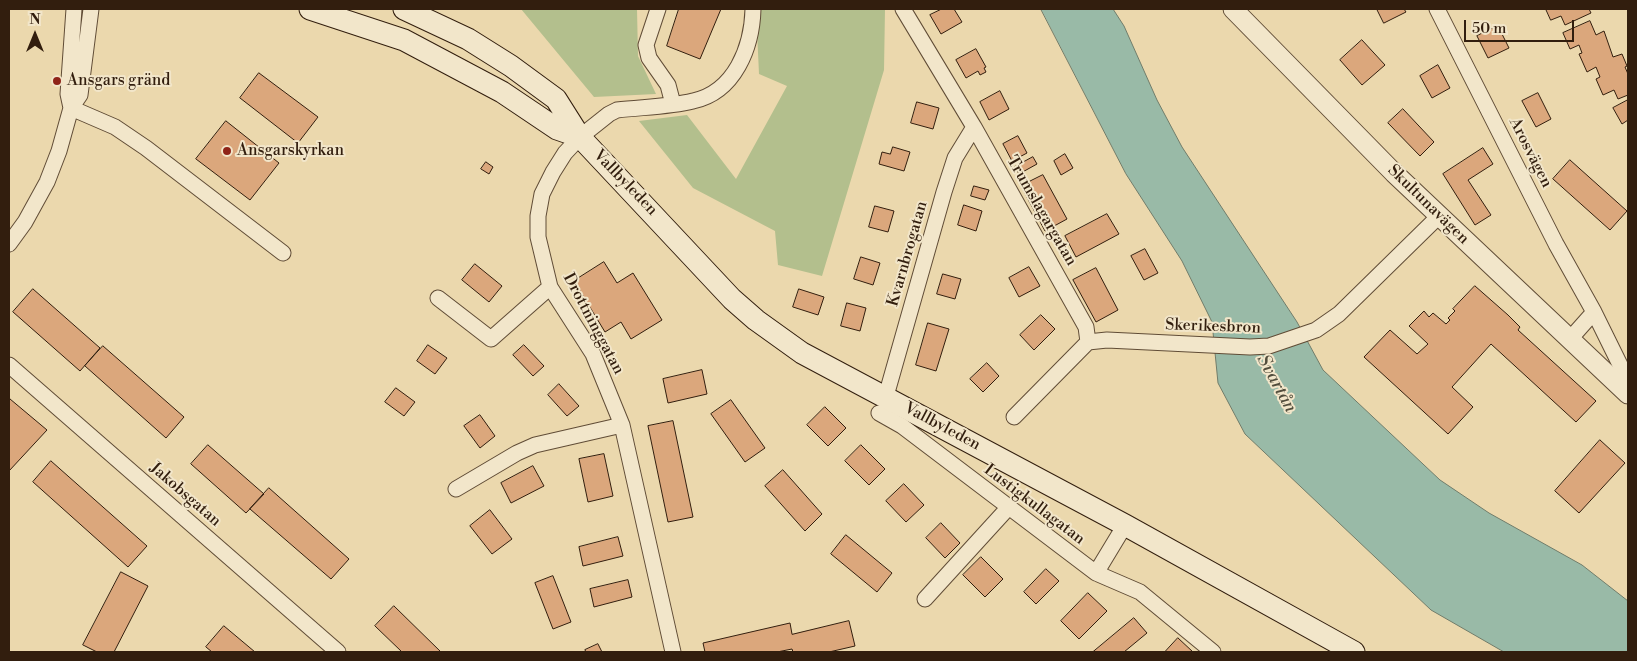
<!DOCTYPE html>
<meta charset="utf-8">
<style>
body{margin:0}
#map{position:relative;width:1637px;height:661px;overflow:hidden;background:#ebd8ad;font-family:"Libre Bodoni",serif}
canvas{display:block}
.frame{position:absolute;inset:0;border:10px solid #321e0e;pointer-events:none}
.north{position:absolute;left:10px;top:10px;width:50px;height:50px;-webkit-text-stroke:4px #f2e6ca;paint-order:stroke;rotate:0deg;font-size:14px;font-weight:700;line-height:20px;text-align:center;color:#321e0e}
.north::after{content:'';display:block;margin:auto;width:18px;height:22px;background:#321e0e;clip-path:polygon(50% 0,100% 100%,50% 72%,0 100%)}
.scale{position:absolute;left:1464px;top:20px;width:110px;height:22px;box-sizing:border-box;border:2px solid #321e0e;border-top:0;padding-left:6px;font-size:15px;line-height:18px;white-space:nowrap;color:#321e0e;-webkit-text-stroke:4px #f2e6ca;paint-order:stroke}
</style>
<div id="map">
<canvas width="1637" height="661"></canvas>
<div class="frame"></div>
<div class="north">N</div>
<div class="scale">50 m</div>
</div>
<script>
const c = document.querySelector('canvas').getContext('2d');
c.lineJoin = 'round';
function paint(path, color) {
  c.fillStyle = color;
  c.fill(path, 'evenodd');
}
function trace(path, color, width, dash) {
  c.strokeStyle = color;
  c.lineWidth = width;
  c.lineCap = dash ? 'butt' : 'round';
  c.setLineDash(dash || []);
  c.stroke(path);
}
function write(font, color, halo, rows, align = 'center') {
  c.font = font + ' "Libre Bodoni",serif';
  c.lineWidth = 4;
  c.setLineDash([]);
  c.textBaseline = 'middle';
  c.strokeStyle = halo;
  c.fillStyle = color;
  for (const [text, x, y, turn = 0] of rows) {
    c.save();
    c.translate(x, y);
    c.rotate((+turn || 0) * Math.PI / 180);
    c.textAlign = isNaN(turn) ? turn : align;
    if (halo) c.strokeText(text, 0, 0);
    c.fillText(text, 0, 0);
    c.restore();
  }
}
paint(new Path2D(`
 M 521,9 L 637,9 L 638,56 L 656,94 L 594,97 Z
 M 756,9 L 885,9 L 884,70 L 822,276 L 778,265 L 775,231 L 693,188 L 639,121 L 687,115 L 736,179 L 787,86 L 759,74 Z`), '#b3bf8d');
const water = new Path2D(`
 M 1041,9 L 1113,9 L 1124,26 L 1157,100 L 1182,147 L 1297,322 L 1323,370 L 1440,480 L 1489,513 L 1582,565 L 1628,601 L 1628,652 L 1504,652 L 1431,610 L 1245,434 L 1218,383 L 1212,322 L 1182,261 L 1126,174 Z`);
paint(water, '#99baa7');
trace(water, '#707c6a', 1);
const building = new Path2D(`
 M 679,9 L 721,9 L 700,59 L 667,46 Z
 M 942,9 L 954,9 L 962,22 L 941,34 L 930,15 Z
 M 1377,9 L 1404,9 L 1406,12 L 1384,23 Z
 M 1546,9 L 1589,9 L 1591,13 L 1565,25 L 1561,16 L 1551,20 Z
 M 1590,21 L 1596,35 L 1604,31 L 1613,57 L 1622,54 L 1627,66 L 1625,67 L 1628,74 L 1628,95 L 1618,99 L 1614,90 L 1603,95 L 1596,79 L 1600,77 L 1596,67 L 1587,72 L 1579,54 L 1582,53 L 1579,45 L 1570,49 L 1563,33 Z
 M 1498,26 L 1509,48 L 1488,58 L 1477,36 Z
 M 1362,40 L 1385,65 L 1362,85 L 1340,60 Z
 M 976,49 L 986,67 L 984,68 L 986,72 L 980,75 L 978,71 L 966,78 L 956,60 Z
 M 1438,65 L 1450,88 L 1432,98 L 1420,76 Z
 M 259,73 L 318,117 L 298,143 L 240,98 Z
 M 1000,91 L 1009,109 L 989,120 L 980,102 Z
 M 1538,93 L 1551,119 L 1536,127 L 1522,101 Z
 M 1628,100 L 1628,120 L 1622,124 L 1613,108 Z
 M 917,102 L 939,108 L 933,129 L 911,123 Z
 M 1403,109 L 1434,142 L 1420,156 L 1388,123 Z
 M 226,121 L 279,163 L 250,200 L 196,159 Z
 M 1018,136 L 1027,153 L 1012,161 L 1003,144 Z
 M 893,147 L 910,152 L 904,171 L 879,164 L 882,152 L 890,154 Z
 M 1483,148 L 1493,164 L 1468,180 L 1491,215 L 1475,225 L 1443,174 Z
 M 1065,154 L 1073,168 L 1061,175 L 1054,161 Z
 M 1033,157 L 1037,164 L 1019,174 L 1015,167 Z
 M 1570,160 L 1627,211 L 1610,230 L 1553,179 Z
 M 486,162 L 493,167 L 489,174 L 481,169 Z
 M 1043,175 L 1067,219 L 1045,231 L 1021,186 Z
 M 974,186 L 989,190 L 985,200 L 971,196 Z
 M 964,205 L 982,211 L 976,231 L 958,225 Z
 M 875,206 L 894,211 L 888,232 L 869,227 Z
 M 1107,214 L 1119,234 L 1076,257 L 1065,236 Z
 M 1145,249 L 1158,273 L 1144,280 L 1131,256 Z
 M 861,257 L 880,263 L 873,285 L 854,279 Z
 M 604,262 L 617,283 L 633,273 L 662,320 L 631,339 L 621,322 L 605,332 L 574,281 Z
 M 475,264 L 502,286 L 489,302 L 462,280 Z
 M 1029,267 L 1040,286 L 1019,297 L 1009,278 Z
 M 1096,268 L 1118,310 L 1096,322 L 1073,280 Z
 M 943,274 L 961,279 L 955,299 L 937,294 Z
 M 1475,286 L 1508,315 L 1520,327 L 1518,330 L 1596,401 L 1576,422 L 1491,344 L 1452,387 L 1473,407 L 1448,434 L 1364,357 L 1390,330 L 1417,354 L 1428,344 L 1409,326 L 1424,311 L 1429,317 L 1433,313 L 1446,324 L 1450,320 L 1448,318 L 1455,311 L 1453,309 Z
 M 33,289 L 100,348 L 80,371 L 13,312 Z
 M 799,289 L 824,297 L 818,315 L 793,307 Z
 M 847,303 L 866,308 L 860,331 L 841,326 Z
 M 1041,315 L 1055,329 L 1034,350 L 1020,335 Z
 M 928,323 L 949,329 L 936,371 L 916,365 Z
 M 428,345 L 447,358 L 435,374 L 417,361 Z
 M 524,345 L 544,366 L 533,376 L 513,355 Z
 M 103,346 L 184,417 L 166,438 L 85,366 Z
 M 987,363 L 999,376 L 983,392 L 970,379 Z
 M 702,370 L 707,394 L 668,403 L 663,379 Z
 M 559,384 L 579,406 L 567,416 L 548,395 Z
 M 396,388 L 415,402 L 404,416 L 385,402 Z
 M 10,399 L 47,430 L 9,471 L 9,400 Z
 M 731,400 L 765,448 L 745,462 L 711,414 Z
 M 825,407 L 846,428 L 828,446 L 807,425 Z
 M 480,415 L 495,436 L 480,448 L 464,426 Z
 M 673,421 L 693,517 L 668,522 L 648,426 Z
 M 1600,440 L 1625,463 L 1579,513 L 1555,491 Z
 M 208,445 L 264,494 L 246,513 L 191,464 Z
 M 861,445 L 885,469 L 869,485 L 845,461 Z
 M 604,454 L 613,496 L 588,502 L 579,459 Z
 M 51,461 L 147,546 L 128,567 L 33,482 Z
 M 533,466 L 544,486 L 511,503 L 501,483 Z
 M 783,470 L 822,514 L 805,531 L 765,486 Z
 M 904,484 L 924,505 L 906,522 L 886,501 Z
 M 269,488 L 349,559 L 331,579 L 250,509 Z
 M 490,510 L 512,539 L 492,554 L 470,526 Z
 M 941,523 L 960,543 L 945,558 L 926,538 Z
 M 846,535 L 892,573 L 877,592 L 831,554 Z
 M 618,537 L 623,556 L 583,566 L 579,547 Z
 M 981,557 L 1003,579 L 985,597 L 963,575 Z
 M 1046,569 L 1059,581 L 1036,604 L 1024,592 Z
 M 121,572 L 148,586 L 114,652 L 97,652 L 83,645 Z
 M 553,576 L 571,622 L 553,629 L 535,583 Z
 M 628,580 L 632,597 L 594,607 L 590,589 Z
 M 1088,593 L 1107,611 L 1079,639 L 1061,621 Z
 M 394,606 L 441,652 L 402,652 L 375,626 Z
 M 1134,618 L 1147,633 L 1124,652 L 1093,652 Z
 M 849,621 L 855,646 L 829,652 L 793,652 L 792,649 L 777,652 L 705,652 L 703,643 L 790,623 L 792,634 Z
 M 224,626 L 255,652 L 212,652 L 206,647 Z
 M 1178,638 L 1193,652 L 1165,652 Z
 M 598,644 L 602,652 L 586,652 L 585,650 Z`);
paint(building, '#dba77c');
trace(building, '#321e0e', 1);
const minor = new Path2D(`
 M 658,9 L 646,45 L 649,58 L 668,85 L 673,104
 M 903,9 L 974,127 L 1086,327 L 1088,342 L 1014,417
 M 1437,9 L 1556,244 L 1594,312 L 1570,339
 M 71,108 L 115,127 L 146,148 L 283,253
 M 71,108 L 68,94 L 74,9
 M 9,244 L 25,222 L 47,182 L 59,151 L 71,108 L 80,95 L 91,9
 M 438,298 L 491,339 L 550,287
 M 1594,312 L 1628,381
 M 1088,342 L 1107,340 L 1250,347 L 1269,346 L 1316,330 L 1339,314 L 1439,216
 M 9,365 L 338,652
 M 886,396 L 944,192 L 955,158 L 974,127
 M 879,413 L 902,426 L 1096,573 L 1140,592 L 1213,652
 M 456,489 L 517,453 L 535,445 L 622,425
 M 1096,573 L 1125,525
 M 925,599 L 1008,508
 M 673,652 L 622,425 L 593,354 L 550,287 L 538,237 L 538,216 L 542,194 L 553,172 L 565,153 L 580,137 L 609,114 L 617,110 C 642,107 669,107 693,101 C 735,92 752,47 753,9`);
const tertiary = new Path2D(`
 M 1233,9 L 1394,173 L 1628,394`);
const secondary = new Path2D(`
 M 310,9 L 404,40 L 502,92 L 557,129 L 580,137
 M 404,9 L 468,39 L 511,66 L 556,99 L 580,137 L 732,299 L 756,320 L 802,353 L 1125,525 L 1354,652`);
trace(minor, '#604c36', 17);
trace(tertiary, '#604c36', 21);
trace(secondary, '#321e0e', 23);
trace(minor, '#f2e6ca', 15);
trace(tertiary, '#f2e6ca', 19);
trace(secondary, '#f2e6ca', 21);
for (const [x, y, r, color] of [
 [57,81,5,"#8f2418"],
 [227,151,5,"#8f2418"]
]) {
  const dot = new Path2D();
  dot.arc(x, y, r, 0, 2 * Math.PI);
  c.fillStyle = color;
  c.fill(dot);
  trace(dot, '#f2e6ca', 2);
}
write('16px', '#321e0e', '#f2e6ca', [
 ["Ansgars gränd",67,81],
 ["Ansgarskyrkan",237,151]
], 'left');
write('16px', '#321e0e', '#f2e6ca', [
 ["Arosvägen",1530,153,63],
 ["Vallbyleden",625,183,46],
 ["Skultunavägen",1428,205,44],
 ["Trumslagargatan",1041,211,60],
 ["Kvarnbrogatan",908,254,-74],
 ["Drottninggatan",593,324,62],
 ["Skerikesbron",1213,327,2],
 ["Vallbyleden",942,427,28],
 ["Jakobsgatan",185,495,41],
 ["Lustigkullagatan",1034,505,37]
]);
write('italic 18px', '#514d3c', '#f2e6ca', [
 ["Svartån",1276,384,61]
]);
</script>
